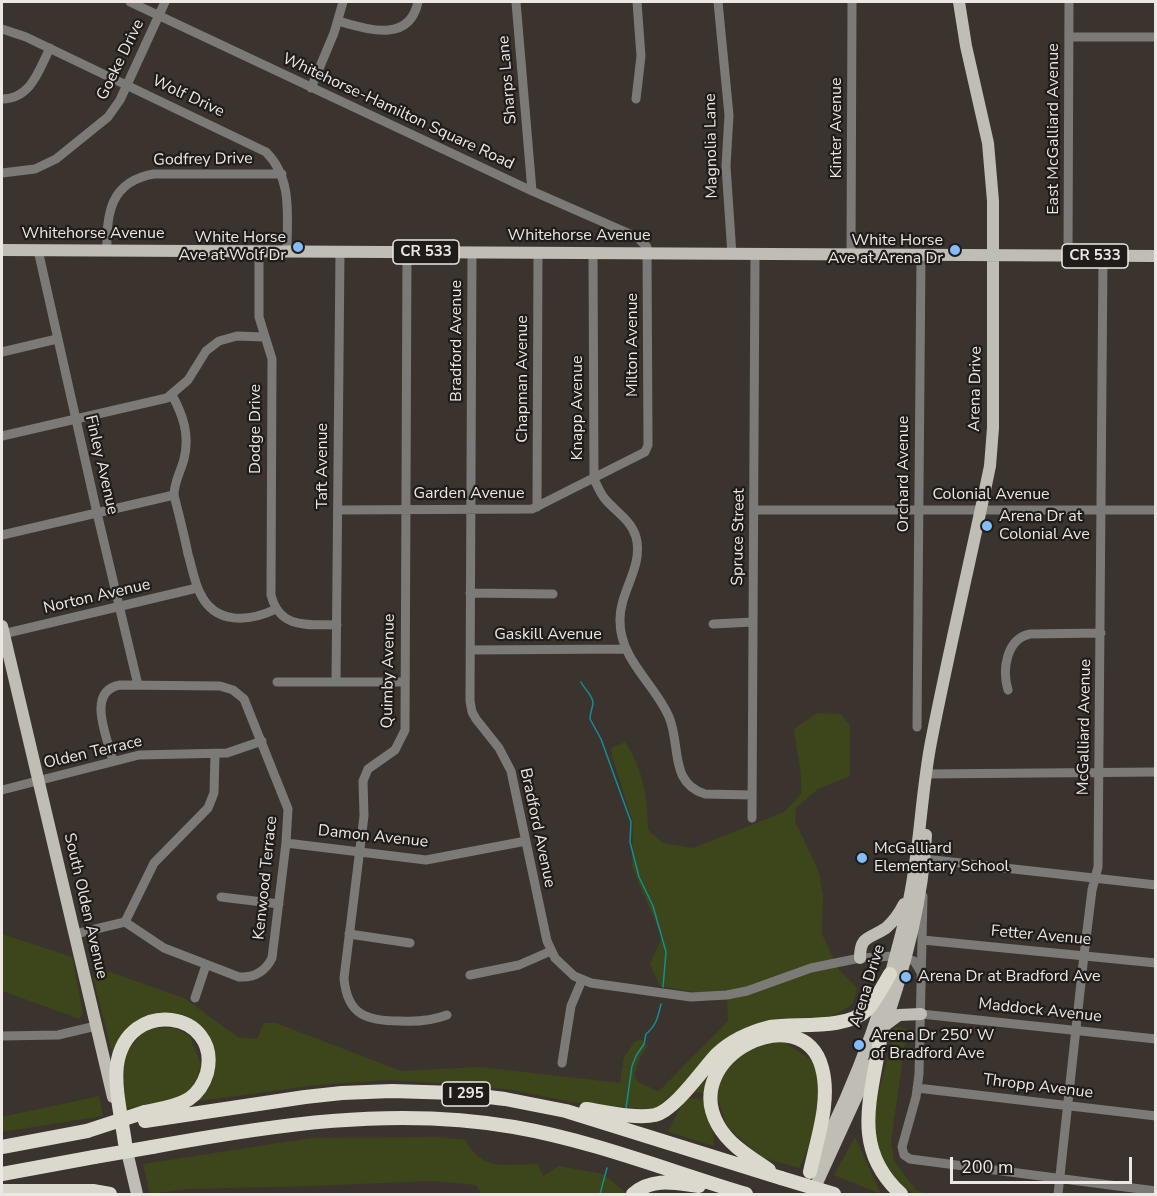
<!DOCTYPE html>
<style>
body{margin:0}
#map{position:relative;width:1157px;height:1196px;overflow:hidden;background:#3b342e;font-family:"Nunito Sans",sans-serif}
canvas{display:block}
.frame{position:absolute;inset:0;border:3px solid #ece7e3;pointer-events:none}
.scale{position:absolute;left:950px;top:1157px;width:182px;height:27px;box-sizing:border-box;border:3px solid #ece7e3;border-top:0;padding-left:8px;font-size:18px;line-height:21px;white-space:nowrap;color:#ece7e3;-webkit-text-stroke:4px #1f1c19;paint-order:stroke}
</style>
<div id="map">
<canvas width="1157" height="1196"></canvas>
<div class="frame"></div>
<div class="scale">200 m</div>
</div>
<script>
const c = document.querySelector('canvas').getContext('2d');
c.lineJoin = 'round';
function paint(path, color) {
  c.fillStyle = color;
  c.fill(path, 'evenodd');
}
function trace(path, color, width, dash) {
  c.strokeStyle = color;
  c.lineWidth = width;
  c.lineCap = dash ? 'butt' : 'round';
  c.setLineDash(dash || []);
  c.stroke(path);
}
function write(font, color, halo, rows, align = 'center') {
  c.font = font + ' "Nunito Sans",sans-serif';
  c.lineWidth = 4.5;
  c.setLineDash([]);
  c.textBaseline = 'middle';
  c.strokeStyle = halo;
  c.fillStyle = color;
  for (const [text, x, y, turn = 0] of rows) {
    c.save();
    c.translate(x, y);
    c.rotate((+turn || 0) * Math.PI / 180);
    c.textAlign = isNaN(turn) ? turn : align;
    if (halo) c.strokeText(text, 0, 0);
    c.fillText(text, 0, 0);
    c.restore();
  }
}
paint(new Path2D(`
 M 817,713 L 841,714 L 850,726 L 850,776 L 818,789 L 796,808 L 795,821 L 819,872 L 823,896 L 822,934 L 838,969 L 857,988 L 853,1004 L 787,1044 L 816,1063 L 821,1105 L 813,1138 L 799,1168 L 761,1157 L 728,1128 L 716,1095 L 677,1090 L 655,1110 L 571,1102 L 513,1090 L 444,1083 L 388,1080 L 317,1085 L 199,1101 L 213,1072 L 195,1026 L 181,1015 L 151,1015 L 129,1027 L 113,1056 L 93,977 L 110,972 L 184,998 L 238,1037 L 257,1039 L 264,1023 L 276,1023 L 401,1071 L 480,1067 L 620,1083 L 624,1057 L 635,1041 L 641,1040 L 648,1046 L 641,1056 L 634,1075 L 637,1081 L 657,1091 L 661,1089 L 728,1021 L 727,998 L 660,986 L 650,964 L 662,937 L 632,867 L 633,823 L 612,756 L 611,748 L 625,742 C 644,771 647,796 648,830 L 663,843 L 693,848 L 784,812 L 801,794 C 803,772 796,751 794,729 Z
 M 2,934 L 72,957 L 83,1013 L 80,1019 L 2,991 Z
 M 895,1027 L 907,1029 L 891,1141 L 894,1161 L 916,1190 L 928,1194 L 916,1194 L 905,1189 L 884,1165 L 876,1149 L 872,1120 Z
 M 154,1028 L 175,1028 L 190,1036 L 201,1065 L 195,1085 L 179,1098 L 149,1107 L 125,1108 L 123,1055 L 137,1040 L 139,1034 Z
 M 99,1096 L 103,1116 L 2,1132 L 2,1117 Z
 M 685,1098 L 703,1099 L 713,1127 L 714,1146 L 668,1132 Z
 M 440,1137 L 465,1140 C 484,1172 505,1164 537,1164 L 543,1176 L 559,1166 L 603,1174 L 627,1194 L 481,1194 L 476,1185 L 432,1181 L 313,1186 L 188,1189 L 150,1194 L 143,1164 L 311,1138 Z
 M 855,1137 L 881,1194 L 834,1175 Z`), '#3d451b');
trace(new Path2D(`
 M 581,682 C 584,689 594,696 593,704 C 592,709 590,713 590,719 L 601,739 L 631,822 L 630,842 L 639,877 L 653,906 L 666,952 L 663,987
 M 626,1108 L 632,1066 L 636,1056 L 644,1044 L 646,1034 C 656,1026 658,1017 661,1004
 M 600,1194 L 607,1168`), '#118f93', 1.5);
trace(new Path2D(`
 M 130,2 L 532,191 L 637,237 L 647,247 L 648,445 L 645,452 L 532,509 L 338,510
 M 516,2 L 532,191
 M 718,2 L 729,115 L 726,166 L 732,255
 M 338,21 C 367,29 409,44 418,2
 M 2,29 L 26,37 L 266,152 C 293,179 287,216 287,251
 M 1069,37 L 1156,37
 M 311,88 L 334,33 L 343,2
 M 2,99 C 31,99 39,70 50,48
 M 636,99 L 641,56 L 637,2
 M 2,173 L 35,169 L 56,159 L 108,117 L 120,100 L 165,2
 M 38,250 L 97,513 L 138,685
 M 107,250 C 106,213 111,181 154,174 L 282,174
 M 259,251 L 259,317 L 272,359 L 271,595 C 280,630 308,624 337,625
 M 407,251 L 405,730 L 395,750 L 368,769 L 363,781 L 364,816 L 344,978 C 347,1016 368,1021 400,1021 C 417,1022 431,1021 447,1015
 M 472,252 L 470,701 L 472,712 L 476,719 L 499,748 L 511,771 L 547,941 L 555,958 L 574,976 L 591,983 L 691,997 L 727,995 L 747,991 L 811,968 L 860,958 L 895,956 L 905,958 L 914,961 L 922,974
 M 593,252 L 594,479 C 597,485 600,493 605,499 C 616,512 631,520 636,537 C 644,567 619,592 620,621 C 620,660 655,684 669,717 C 681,745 669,783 705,794 L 752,795
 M 851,255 L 852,2
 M 1068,256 L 1069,2
 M 2,352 L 57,339
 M 172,395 C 183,415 190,435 184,459 C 181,471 174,482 174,495 C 179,515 184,534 188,554 C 192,567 194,581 200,593 C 215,625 249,622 276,609
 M 2,436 L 167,398 L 188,380 L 206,351 L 219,341 L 237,336 L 264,337
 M 537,507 L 538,252
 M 754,510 L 1156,510
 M 2,535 L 174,495
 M 470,593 L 553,594
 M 713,624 L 753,622
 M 3,634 L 197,588
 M 470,650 L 626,649
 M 277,682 L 405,682
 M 336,682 L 340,251
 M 1008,690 C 1002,670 1006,639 1030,634 L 1101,633
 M 917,727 L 921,255
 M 926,774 L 1156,772
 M 2,790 L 139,755 L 227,753 L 262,741
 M 752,818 L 755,255
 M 286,843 L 426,860 L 526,841
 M 925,859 L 1156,885
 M 923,896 L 919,1074 L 916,1097 L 902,1147 L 904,1155 L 910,1159 L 1156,1191
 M 221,897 L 279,904
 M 125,922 L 154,863 L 208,808 L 214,793 L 215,754
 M 75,934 L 125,922 L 164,948 L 239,977 C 254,978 265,972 272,958 L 286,843 L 288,809 L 244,699 L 233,690 L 220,686 L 120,685 C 85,691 108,739 113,761
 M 349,934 L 410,943
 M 923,940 L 1156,963
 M 470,975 L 519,965 L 551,951
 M 195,998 L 206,965
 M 921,1014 L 1156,1039
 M 2,1036 L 58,1035 L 96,1026
 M 562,1063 L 571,1006 L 582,980
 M 917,1088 L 1156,1116
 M 1058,1194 L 1084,955 L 1092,890 L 1098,867 L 1103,256`), '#7b7a76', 9);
trace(new Path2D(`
 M 2,250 L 1156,256
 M 2,626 L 113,1097
 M 860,958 C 860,935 870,939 886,928 C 894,921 899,914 904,904
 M 884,1026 L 899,1015 L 921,1014
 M 877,1048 C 901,982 923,905 926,835
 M 125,1143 L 137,1194
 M 816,1160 C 859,1078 890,990 909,900 C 920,848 921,794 931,742 C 949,650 971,558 990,466 L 993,428 L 993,201 L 988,143 L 966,46 L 959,2
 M 812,1194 L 871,1065`), '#c0bdb5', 12);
trace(new Path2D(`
 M 880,1040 C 871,1099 851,1148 901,1194
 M 586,1109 C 606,1112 636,1119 655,1115 C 675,1110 701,1071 717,1054 C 732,1040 750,1032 770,1027 C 798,1023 846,1030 867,1010 C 876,1000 883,986 890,974
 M 145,1121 L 305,1097 L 342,1093 L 392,1091 L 455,1093 L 505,1099 L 566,1111 L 781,1178
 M 125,1143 C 122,1120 114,1088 117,1065 C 127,996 222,1011 207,1073 C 204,1083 198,1093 189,1099 C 176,1107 159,1109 145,1112
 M 2,1147 L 87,1131
 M 152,1147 C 272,1125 393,1106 514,1127 C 594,1141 669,1171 746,1194
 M 769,1170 C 750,1157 729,1145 718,1125 C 679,1056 803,996 822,1068 C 831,1101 817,1139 810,1172
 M 2,1174 L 94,1157
 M 2,1191 L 93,1191 L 110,1194
 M 633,1194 C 653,1177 675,1183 699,1186`), '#dbd8ce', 14);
trace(new Path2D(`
 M 87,1131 L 145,1112
 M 94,1157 L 152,1147
 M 781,1178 L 834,1194`), '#dbd8ce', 14);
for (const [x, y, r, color] of [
 [298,247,6,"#82bcfa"],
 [955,250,6,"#82bcfa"],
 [987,526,6,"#82bcfa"],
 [862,858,6,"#82bcfa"],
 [906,977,6,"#82bcfa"],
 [859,1045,6,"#82bcfa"]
]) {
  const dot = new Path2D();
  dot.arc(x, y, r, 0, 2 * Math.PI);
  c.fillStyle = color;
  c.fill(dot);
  trace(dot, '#1f1c19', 2);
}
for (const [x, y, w] of [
 [426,252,66],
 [1095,256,66],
 [466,1094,48]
]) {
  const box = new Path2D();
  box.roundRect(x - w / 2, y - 12, w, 24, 4.5);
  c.fillStyle = '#1f1c19';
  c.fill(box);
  trace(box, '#ece7e3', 1.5);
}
write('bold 15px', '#ece7e3', null, [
 ["CR 533",426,252],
 ["CR 533",1095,256],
 ["I 295",466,1094]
]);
write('16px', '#ece7e3', '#1f1c19', [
 ["Goeke Drive",121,60,-64],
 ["Sharps Lane",508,80,-95],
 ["Wolf Drive",188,97,25],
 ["Whitehorse-Hamilton Square Road",398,112,25],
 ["Kinter Avenue",837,128,-90],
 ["East McGalliard Avenue",1054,129,-90],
 ["Magnolia Lane",712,146,-91],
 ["Godfrey Drive",203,160,-1],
 ["Whitehorse Avenue",93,234],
 ["Whitehorse Avenue",579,236],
 ["Bradford Avenue",457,341,-90],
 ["Milton Avenue",633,345,-90],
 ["Chapman Avenue",523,379,-90],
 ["Arena Drive",976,389,-89],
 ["Knapp Avenue",578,408,-90],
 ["Dodge Drive",256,429,-90],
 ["Finley Avenue",101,465,77],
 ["Taft Avenue",323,466,-90],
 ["Orchard Avenue",904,474,-90],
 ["Garden Avenue",469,494],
 ["Colonial Avenue",991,495],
 ["Spruce Street",739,537,-89],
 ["Norton Avenue",97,597,-13],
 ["Gaskill Avenue",548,635],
 ["Quimby Avenue",389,671,-89],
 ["McGalliard Avenue",1085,727,-89],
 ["Olden Terrace",93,753,-13],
 ["Bradford Avenue",537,828,78],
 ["Damon Avenue",373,837,6],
 ["Kenwood Terrace",266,878,-84],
 ["South Olden Avenue",85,906,77],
 ["Fetter Avenue",1041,936,5],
 ["Arena Drive",868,986,-73],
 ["Maddock Avenue",1040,1011,6],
 ["Thropp Avenue",1038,1087,7]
]);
write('16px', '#ece7e3', '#1f1c19', [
 ["White Horse",286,238,"right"],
 ["Ave at Wolf Dr",286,256,"right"],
 ["White Horse",943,241,"right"],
 ["Ave at Arena Dr",943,259,"right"],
 ["Arena Dr at",999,517],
 ["Colonial Ave",999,535],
 ["McGalliard",874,849],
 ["Elementary School",874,867],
 ["Arena Dr at Bradford Ave",918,977],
 ["Arena Dr 250' W",871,1036],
 ["of Bradford Ave",871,1054]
], 'left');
</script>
